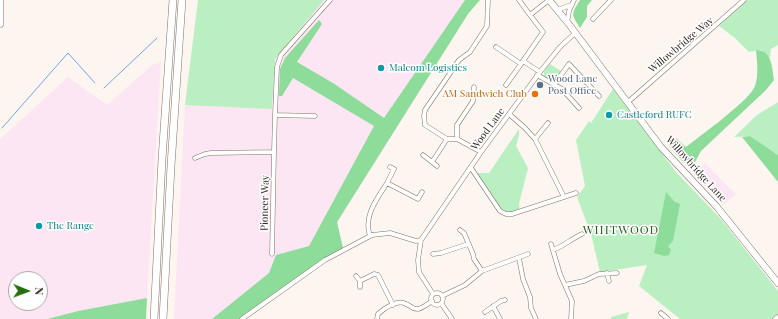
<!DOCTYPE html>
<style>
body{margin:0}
#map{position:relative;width:778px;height:319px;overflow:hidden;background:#fdf6f0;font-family:"Playfair Display",serif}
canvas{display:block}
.north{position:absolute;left:8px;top:271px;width:40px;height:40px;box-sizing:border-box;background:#fff;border:1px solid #aba8a6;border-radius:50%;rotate:91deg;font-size:11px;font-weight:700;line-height:16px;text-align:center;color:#2c2520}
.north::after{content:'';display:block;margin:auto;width:14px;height:18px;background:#286f0e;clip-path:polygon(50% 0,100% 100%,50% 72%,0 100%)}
</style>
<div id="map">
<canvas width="778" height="319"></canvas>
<div class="north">N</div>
</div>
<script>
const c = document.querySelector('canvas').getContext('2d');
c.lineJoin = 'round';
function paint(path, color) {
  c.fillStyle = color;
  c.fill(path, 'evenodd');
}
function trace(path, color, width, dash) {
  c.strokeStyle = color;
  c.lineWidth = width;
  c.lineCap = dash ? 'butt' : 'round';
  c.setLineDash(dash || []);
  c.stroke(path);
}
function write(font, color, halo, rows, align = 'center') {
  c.font = font + ' "Playfair Display",serif';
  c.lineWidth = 3;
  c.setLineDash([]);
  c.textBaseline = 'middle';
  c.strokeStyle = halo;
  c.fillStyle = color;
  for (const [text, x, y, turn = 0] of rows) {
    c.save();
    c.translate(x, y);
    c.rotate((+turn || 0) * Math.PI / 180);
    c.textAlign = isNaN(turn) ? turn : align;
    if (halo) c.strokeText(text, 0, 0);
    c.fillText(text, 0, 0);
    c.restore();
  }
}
paint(new Path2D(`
 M 198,0 L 465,0 L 460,7 L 468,14 L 321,249 L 219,319 L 174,319 L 185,105 Z
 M 161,62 L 147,298 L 78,311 L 47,319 L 0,319 L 0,139 L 68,77 L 107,105 L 152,65 ZM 16,279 L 40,279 L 40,303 L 16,303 Z
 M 705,163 L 736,194 L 723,205 L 697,178 L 699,169 Z`), '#fce6f4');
paint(new Path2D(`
 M 198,0 L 324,0 L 275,59 L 272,109 L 185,105 Z
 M 748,0 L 778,0 L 778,45 L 771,49 L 770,58 L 761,50 L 749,52 L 735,38 L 719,26 Z
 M 550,64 L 561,71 L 553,81 C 539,77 543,72 550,64 Z
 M 613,89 L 676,172 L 721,219 L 778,291 L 778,319 L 680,319 L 639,286 L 647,265 L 600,272 L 591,234 L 577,197 L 585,186 L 576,140 L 589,121 L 591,123 Z
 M 778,102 L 778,155 L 750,136 L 734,137 L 757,115 Z
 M 519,129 L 519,135 L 516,146 L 528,168 L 519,204 L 520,211 L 503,213 L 475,173 L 489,173 Z
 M 629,312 L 627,319 L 611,319 L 611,317 Z`), '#baefc1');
paint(new Path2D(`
 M 465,0 L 480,0 L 468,14 L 337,222 L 343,248 L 244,319 L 212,319 L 269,273 L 276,255 L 309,246 L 374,126 L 293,78 L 282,96 L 279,96 L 280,69 L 285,58 L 319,20 L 322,24 L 297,62 L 333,83 L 384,118 Z
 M 580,0 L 592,0 L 587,6 L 587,17 L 580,28 C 571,13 571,15 580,0 Z
 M 756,50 C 772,50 772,67 774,80 L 766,90 L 701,151 L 694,164 L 684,163 L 668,145 L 676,138 L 686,147 C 700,136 750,100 755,86 C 759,74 757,62 756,50 Z
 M 750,136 L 778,155 L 778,182 L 742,137 Z
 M 666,192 L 674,201 L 680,204 L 673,241 L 668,246 L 671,250 L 669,255 L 664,256 L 654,253 Z
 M 147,298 L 146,319 L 47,319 L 78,311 Z`), '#8edc9a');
trace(new Path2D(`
 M 104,88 L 157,38
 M 2,128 L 68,53 L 95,83`), '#77a0ec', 1);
const street = new Path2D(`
 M 1,0 L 1,25
 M 519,0 L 530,15 L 549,0
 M 560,9 L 571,5
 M 530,15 L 543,32 L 523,61 L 540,72
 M 568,18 L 569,11 L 574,0
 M 593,19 L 611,0
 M 496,47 L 521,64 L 523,61
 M 537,75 L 562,89 L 579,108
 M 506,85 L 521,64
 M 554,85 L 569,64 L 599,96
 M 628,102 L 744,0
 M 509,114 L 525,128 L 535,139 L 564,197
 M 315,116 L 275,115 L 277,67 L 281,55 L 330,0
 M 457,139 L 457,125 L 473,101 L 474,87
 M 535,139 L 548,123
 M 481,152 L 457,139 L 447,139 L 425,125 L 424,116 L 425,110 L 459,60 L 470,52 L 487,26 L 488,0
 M 423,155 L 432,162 L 447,139
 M 195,158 L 205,154 L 211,153 L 274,152 L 275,115
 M 432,162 L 437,166
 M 390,167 L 394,169 L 387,183 L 418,199 L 422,192
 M 471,168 L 500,211 L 506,214 L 512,214 L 576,193
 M 460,230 L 464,233 L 473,254 L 474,259 L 482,271
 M 370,236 C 363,216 377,199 387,183
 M 551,244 L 560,274 L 572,301 L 571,319
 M 553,250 C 564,246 571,239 582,234
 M 272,254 L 274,152
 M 433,254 L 441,253 L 468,244
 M 519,258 L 523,279 L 530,297 L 531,308 L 536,319
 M 607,273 L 609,281
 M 356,276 L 360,281 L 360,287
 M 360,281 L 374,274 L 378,275 L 393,305
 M 565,285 L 584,281 L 599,274 L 617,273
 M431 299a6 6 0 1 1 12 0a6 6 0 1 1-12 0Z
 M 433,294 L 419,272 L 418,260 L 421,240 L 481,152 L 540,72 L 560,47 L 575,33
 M 442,296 L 465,285 L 482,271 L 528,254
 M 441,303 L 452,319
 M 493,306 L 500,319
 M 485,312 L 501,301 L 505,300
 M 661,313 L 668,319
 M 242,319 L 325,260 L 372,235 L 390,233 L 416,241 L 421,240
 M 377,319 L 378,314 C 385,308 397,299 406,304 C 410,305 413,310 418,309 C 422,308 428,304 432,301
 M 775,319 L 778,317`);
const primary = new Path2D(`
 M 549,0 L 568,23 L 661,147 L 717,207 L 778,283`);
const highway = new Path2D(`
 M 154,319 L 162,159 L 173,0
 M 163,319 L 171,166 L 182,0`);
trace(street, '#817164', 5);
trace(primary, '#817164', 7);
trace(highway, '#817164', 8);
trace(street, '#fff', 4);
trace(primary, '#fff', 6);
trace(highway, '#fff', 7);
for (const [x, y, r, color] of [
 [381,68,4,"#0f9aa8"],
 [540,85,4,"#5c6f8a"],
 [535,94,4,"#e8710a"],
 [609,115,4,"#0f9aa8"],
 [39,226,4,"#0f9aa8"]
]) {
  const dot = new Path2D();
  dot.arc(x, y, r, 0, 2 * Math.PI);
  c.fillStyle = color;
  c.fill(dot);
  trace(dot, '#fff', 1.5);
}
write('10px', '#2c2520', '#fff', [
 ["Willowbridge Way",681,45,-40],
 ["Wood Lane",488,129,-54],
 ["Willowbridge Lane",696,169,48],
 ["Pioneer Way",265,203,-89]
]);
write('10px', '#0d838f', '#fff', [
 ["Malcom Logistics",389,68],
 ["Castleford RUFC",617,115],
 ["The Range",47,226]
], 'left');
write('10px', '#4e5e75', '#fff', [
 ["Wood Lane",548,79],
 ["Post Office",548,91]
], 'left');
write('10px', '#c56008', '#fff', [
 ["AM Sandwich Club",527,94]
], 'right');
c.letterSpacing = '1px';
write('12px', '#305d24', '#fff', [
 ["WHITWOOD",621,230]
]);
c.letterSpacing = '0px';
</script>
